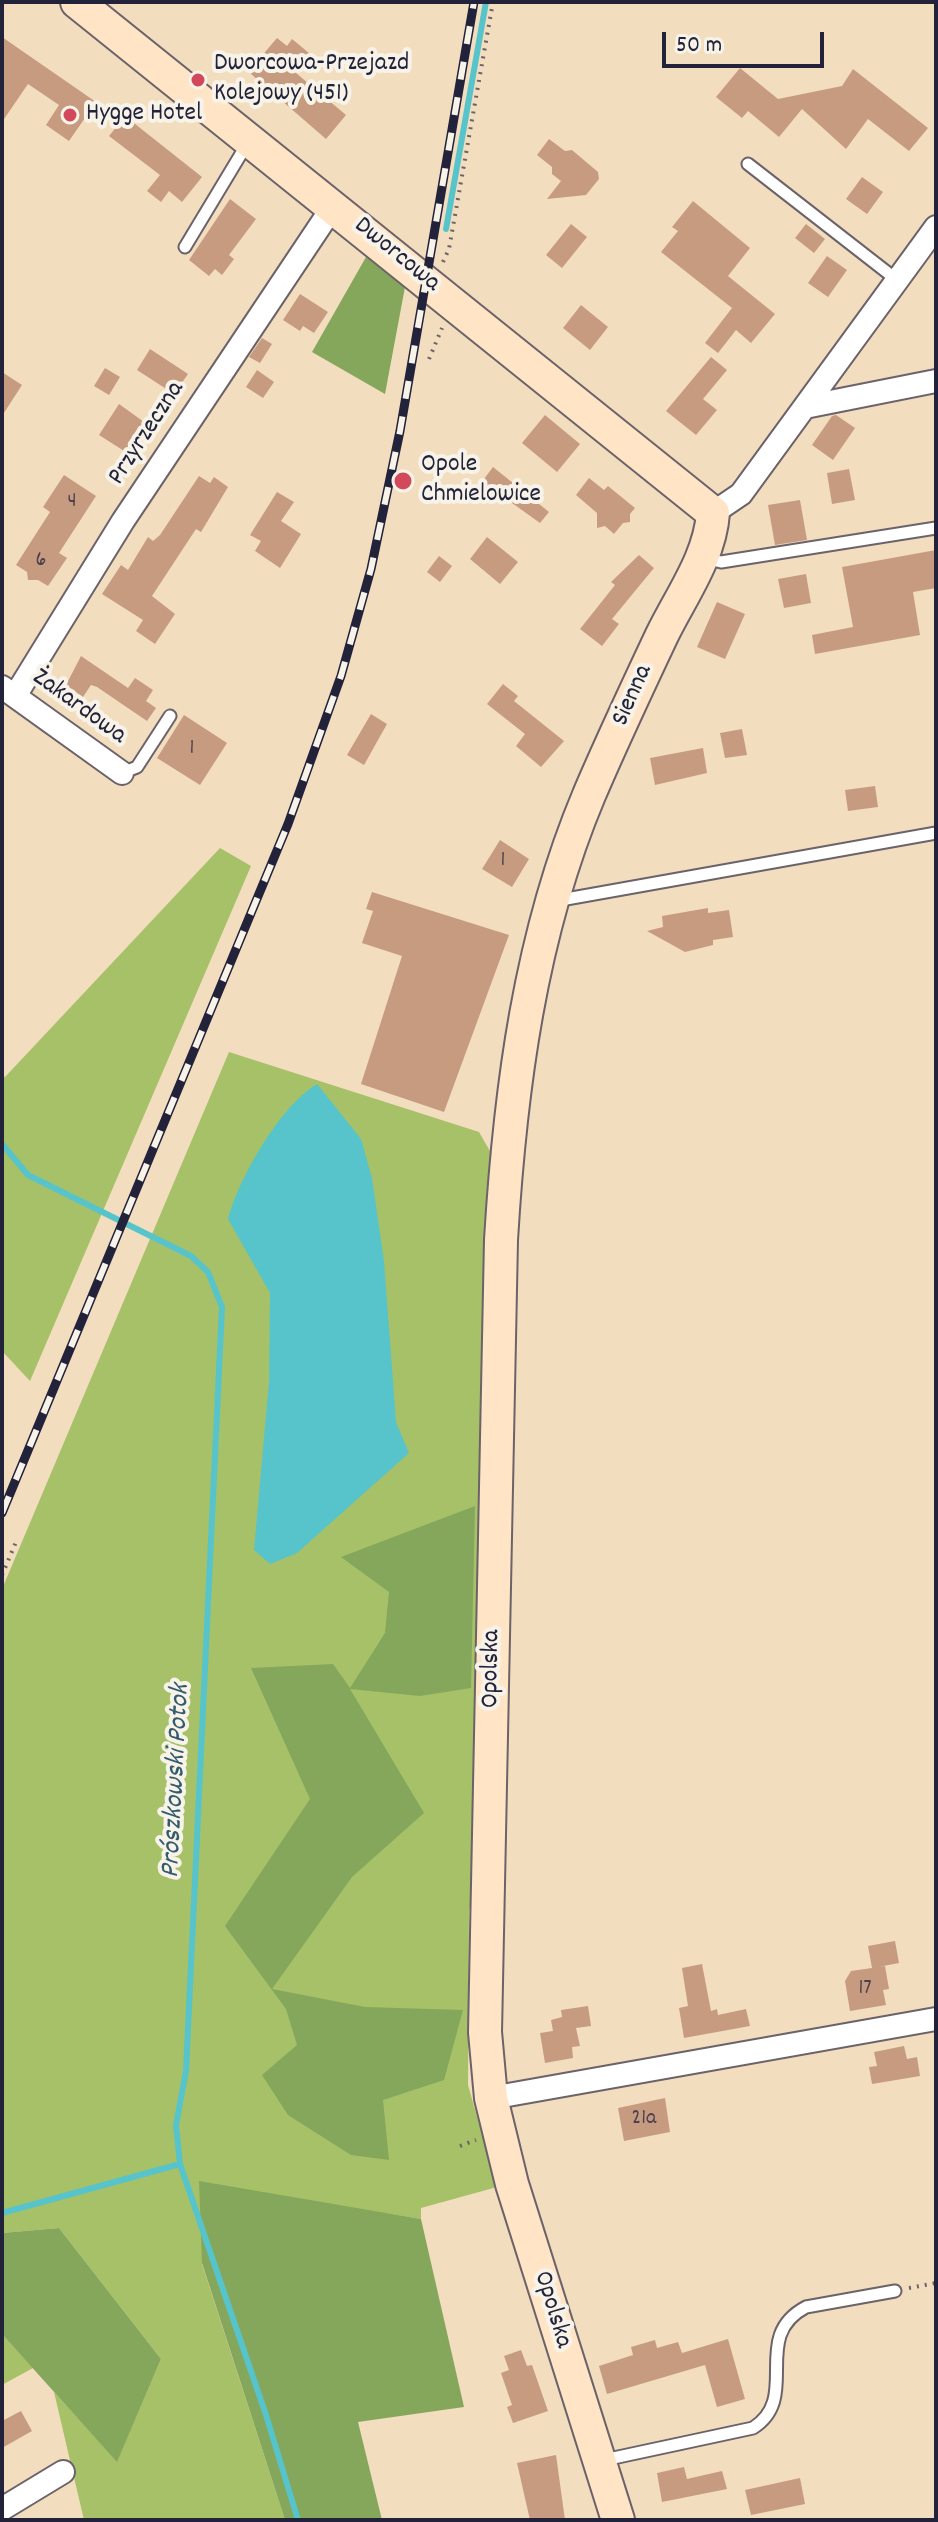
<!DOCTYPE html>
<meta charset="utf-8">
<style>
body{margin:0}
#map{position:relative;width:938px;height:2522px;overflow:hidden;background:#f3ddbf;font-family:Dekko,sans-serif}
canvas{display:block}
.frame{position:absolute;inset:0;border:4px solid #22223b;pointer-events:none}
.scale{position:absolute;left:662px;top:32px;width:162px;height:36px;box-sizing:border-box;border:4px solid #22223b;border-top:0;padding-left:10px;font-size:24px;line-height:28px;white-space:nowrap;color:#22223b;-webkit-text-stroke:6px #f7f3e8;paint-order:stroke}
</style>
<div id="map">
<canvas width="938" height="2522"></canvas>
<div class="frame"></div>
<div class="scale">50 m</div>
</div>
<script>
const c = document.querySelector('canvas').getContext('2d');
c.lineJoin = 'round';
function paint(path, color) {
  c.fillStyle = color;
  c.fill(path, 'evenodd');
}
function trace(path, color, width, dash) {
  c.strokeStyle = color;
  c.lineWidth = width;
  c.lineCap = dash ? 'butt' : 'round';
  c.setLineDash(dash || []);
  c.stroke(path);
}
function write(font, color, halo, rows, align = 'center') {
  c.font = font + ' Dekko,sans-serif';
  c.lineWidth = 8;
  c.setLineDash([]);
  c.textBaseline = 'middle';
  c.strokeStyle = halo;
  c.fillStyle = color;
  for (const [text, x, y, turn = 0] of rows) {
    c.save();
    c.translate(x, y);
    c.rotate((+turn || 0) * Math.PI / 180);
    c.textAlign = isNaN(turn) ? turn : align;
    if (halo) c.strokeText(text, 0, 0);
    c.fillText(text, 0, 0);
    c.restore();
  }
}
paint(new Path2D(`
 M 220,848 L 251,866 L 30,1381 L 2,1351 L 2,1075 L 5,1077 Z
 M 229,1052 L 479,1132 L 494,1158 L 490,1826 L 469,1911 L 468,2085 L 497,2187 L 421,2208 L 421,2219 L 384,2213 L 202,2264 L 285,2520 L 84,2520 L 54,2392 L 117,2461 L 161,2359 L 59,2228 L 2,2233 L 2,1589 Z
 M 2,2334 L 33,2368 L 2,2385 Z`), '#a6c168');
paint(new Path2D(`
 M 366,257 L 405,287 L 385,394 L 312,352 Z
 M 475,1506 L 471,1688 L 420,1696 L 350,1689 L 424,1813 L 352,1877 L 272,1989 L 365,2007 L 463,2010 L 444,2080 L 383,2100 L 389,2160 L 351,2155 L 288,2115 L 262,2075 L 297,2045 L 286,2009 L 225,1926 L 310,1799 L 251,1668 L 333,1664 L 350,1688 L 385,1633 L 389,1592 L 341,1557 Z
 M 199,2181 L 421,2219 L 464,2407 L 358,2422 L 382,2520 L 285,2520 L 202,2263 Z
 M 59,2228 L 161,2359 L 117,2462 L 2,2334 L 2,2233 Z`), '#84a75c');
paint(new Path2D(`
 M 317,1084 L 361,1139 L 372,1178 L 384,1261 L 396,1422 L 409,1453 L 297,1553 L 270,1564 L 254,1550 L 269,1382 L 270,1293 L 228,1219 C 239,1178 280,1106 317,1084 Z`), '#56c4ca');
trace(new Path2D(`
 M 446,229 L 486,2
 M 2,1144 L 28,1175 L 191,1256 L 208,1272 L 222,1307 L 186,2071 L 176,2125 L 180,2164 L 266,2415 L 298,2520
 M 2,2213 L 180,2164`), '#56c4ca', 6);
paint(new Path2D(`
 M 2,37 L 96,102 L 69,141 L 46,125 L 59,105 L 28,84 L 2,122 Z
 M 277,38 L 287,46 L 292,39 L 309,53 L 296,73 L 346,115 L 326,139 L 251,74 L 257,67 L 254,65 Z
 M 740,68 L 778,99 L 842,86 L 853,69 L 928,128 L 909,151 L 868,119 L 846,149 L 802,109 L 779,137 L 748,111 L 742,118 L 716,97 Z
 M 125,116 L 202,177 L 182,202 L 169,191 L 161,202 L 147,191 L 160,175 L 109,136 Z
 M 549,139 L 565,151 L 572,150 L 598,172 L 599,179 L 586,195 L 547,199 L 561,181 L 552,174 L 552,167 L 537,155 Z
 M 862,177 L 883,192 L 867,214 L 846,199 Z
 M 230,199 L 256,219 L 229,255 L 234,259 L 222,275 L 215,269 L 209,276 L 189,260 Z
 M 693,201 L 750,248 L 728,276 L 775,314 L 751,343 L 736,330 L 718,353 L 705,343 L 732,308 L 661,252 L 678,231 L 672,227 Z
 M 571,224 L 587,237 L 562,268 L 546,255 Z
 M 806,224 L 825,239 L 814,253 L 795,238 Z
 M 827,256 L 847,270 L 828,297 L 808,283 Z
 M 300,294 L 328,312 L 314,333 L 303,326 L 300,331 L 283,320 Z
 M 581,305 L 608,327 L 590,350 L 563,328 Z
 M 262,338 L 272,344 L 260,363 L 249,357 Z
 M 150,349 L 188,374 L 174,394 L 137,370 Z
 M 711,357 L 727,370 L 703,399 L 717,410 L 696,435 L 666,411 Z
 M 105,368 L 120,377 L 109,395 L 94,386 Z
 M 257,370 L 274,382 L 263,398 L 246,387 Z
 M 2,372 L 22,385 L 2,416 Z
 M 119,404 L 151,427 L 132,456 L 99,435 Z
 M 545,415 L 580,444 L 557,472 L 522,443 Z
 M 836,415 L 855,428 L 833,460 L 812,445 L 832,416 Z
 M 493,467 L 549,512 L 540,523 L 498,493 L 494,499 L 478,487 Z
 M 849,469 L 855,500 L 832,504 L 827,473 Z
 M 64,475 L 96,496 L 59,553 L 67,558 L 48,586 L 38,580 L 28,580 L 27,572 L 16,565 L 50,512 L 43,507 Z
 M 199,476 L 210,483 L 214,477 L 228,487 L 201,532 L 196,529 L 152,596 L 175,614 L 155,644 L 136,631 L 143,620 L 102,594 L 121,565 L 128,570 L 148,537 L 153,541 L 160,535 Z
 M 589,478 L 604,490 L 608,486 L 635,508 L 630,514 L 630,522 L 623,523 L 614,534 L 605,526 L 597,528 L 597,513 L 576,495 Z
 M 277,492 L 294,502 L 281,521 L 301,534 L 280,568 L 255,551 L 261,541 L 250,535 Z
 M 800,500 L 807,540 L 775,545 L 768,505 Z
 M 487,537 L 518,562 L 500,584 L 470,559 Z
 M 936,550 L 936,588 L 913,592 L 920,635 L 815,654 L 812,635 L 853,627 L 842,567 Z
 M 639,555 L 654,568 L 612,619 L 619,624 L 602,646 L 580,629 L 615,585 L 611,582 Z
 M 439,556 L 452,566 L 440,582 L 427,572 Z
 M 806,574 L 811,603 L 784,608 L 778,579 Z
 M 717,602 L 745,614 L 725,659 L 697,647 Z
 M 81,656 L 128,688 L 135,678 L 153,690 L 146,701 L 156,708 L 147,721 L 97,687 L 91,685 L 83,697 L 66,685 Z
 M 503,684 L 518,696 L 514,701 L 564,741 L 541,767 L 516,746 L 525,734 L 487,704 Z
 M 371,714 L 387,724 L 364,765 L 347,755 Z
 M 184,715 L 227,743 L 200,785 L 157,758 Z
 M 742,729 L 747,755 L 725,758 L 720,733 Z
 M 703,748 L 707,773 L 655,785 L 650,758 Z
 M 875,786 L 878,807 L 848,811 L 845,790 Z
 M 500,840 L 529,859 L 512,887 L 482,869 Z
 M 372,892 L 509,935 L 444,1112 L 361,1084 L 402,956 L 362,943 L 373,911 L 366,909 Z
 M 708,908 L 708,913 L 729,910 L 733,937 L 713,940 L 713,945 L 685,952 L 647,931 L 663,927 L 662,916 Z
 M 895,1941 L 899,1963 L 878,1967 L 885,1966 L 889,1989 L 883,1990 L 886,2005 L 850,2011 L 845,1981 L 851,1971 L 872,1968 L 868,1946 Z
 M 702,1964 L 711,2011 L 717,2009 L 718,2015 L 746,2009 L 750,2026 L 684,2038 L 679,2008 L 688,2006 L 682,1968 Z
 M 588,2006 L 591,2026 L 576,2028 L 580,2046 L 572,2047 L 573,2058 L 545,2063 L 540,2033 L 553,2031 L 551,2020 L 562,2017 L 561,2010 Z
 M 904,2046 L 907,2059 L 917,2057 L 920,2076 L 872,2084 L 869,2067 L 877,2066 L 874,2052 Z
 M 665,2098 L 670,2132 L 624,2141 L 618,2108 Z
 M 728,2339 L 745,2399 L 717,2407 L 705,2365 L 607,2394 L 599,2366 L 633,2355 L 631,2347 L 655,2340 L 657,2348 L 678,2342 L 682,2353 Z
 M 521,2350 L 527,2366 L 532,2365 L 548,2411 L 513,2423 L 507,2407 L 512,2405 L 501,2373 L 509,2370 L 504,2356 Z
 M 21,2411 L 32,2431 L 2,2448 L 2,2421 Z
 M 556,2455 L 565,2520 L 530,2520 L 517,2463 Z
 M 684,2467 L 687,2479 L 722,2471 L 727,2489 L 662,2502 L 657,2473 Z
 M 800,2478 L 805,2504 L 751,2515 L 745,2490 Z`), '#c79b80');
const lane = new Path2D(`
 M 748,164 L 897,280
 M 185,247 L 247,144
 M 704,558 L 721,562 L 936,528
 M 122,773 L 137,767 L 170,716
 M 555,901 L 936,833
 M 604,2460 L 753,2428 C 802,2397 749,2337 806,2307 L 895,2291`);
const street = new Path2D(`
 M 805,407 L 936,381
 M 713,513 L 741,494 L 936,227
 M 2,687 L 122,773
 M 15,696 L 123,521 L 334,205
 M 491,2098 L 936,2019
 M 2,2509 L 63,2472`);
const secondary = new Path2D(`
 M 77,2 L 713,513 C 710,557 681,596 662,635 C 637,688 612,741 589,795 C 530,935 510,1090 501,1240 L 485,2032 L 491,2098 L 512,2184 L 618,2520`);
trace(lane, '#6b6369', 15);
trace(street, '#6b6369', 26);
trace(secondary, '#6b6369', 36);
trace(new Path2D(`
 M 443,262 L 449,249 L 493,2
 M 429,359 L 442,328
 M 2,1575 L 16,1542
 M 460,2146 L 476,2140
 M 909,2288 L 936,2283`), '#6b6369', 4, [2, 6]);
trace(lane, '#fff', 11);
trace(street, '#fff', 22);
trace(secondary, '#ffe4c6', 32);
const rail = new Path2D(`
 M 2,1513 L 288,824 L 341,676 L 371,569 L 400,431 L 474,2`);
trace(rail, '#22223b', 9);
trace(rail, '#f7f3e8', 6, [18]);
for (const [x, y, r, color] of [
 [198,80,8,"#d1495b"],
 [70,115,8,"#d1495b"],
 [403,481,10,"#d1495b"]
]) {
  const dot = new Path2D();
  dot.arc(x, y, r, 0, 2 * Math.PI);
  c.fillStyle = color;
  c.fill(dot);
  trace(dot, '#f7f3e8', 3);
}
write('22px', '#4b404c', null, [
 ["4",72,503],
 ["6",41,562],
 ["1",192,750],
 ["1",503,862],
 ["17",865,1990],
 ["21a",644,2120]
]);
write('26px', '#22223b', '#f7f3e8', [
 ["Dworcowa-Przejazd",214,65],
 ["Kolejowy (451)",214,95],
 ["Hygge Hotel",86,115],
 ["Opole",421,466],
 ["Chmielowice",421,496]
], 'left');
write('26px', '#22223b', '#f7f3e8', [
 ["Dworcowa",396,256,39],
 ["Przyrzeczna",148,434,-57],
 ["Sienna",634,696,-66],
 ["Żakardowa",78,708,36],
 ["Opolska",493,1669,-89],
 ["Opolska",551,2310,73]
]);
write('italic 28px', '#345b6d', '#f7f3e8', [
 ["Prószkowski Potok",178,1781,-87]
]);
</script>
